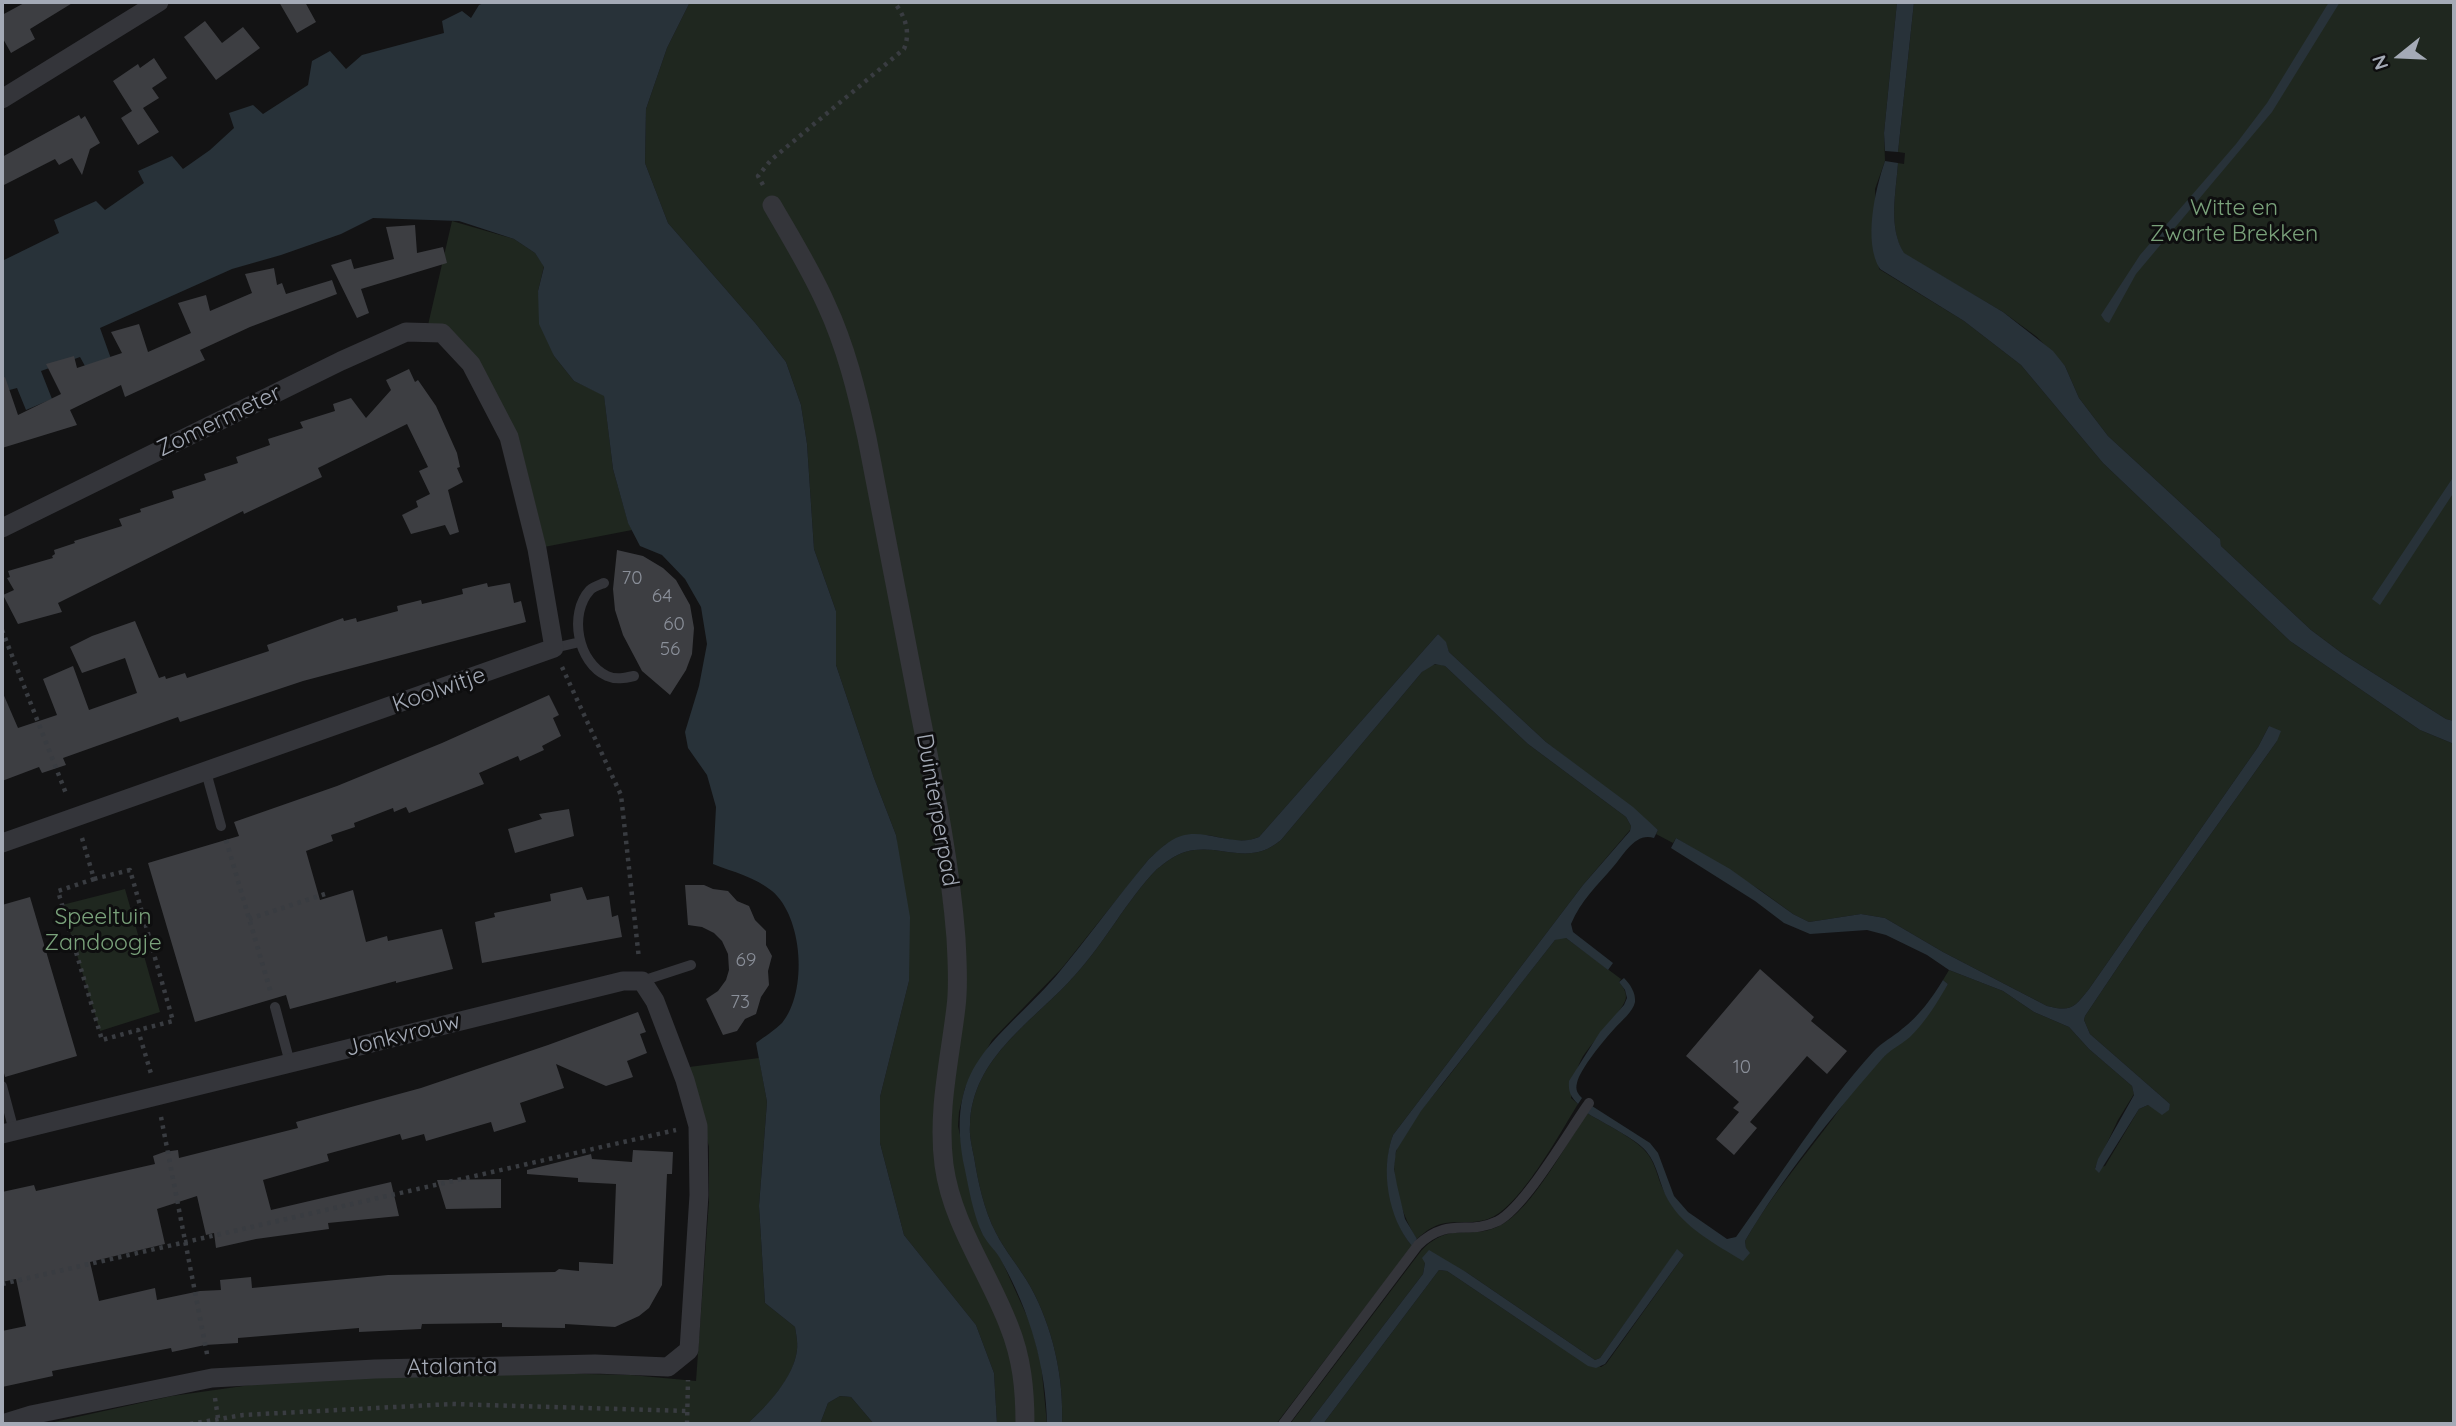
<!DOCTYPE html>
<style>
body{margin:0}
#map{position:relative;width:2456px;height:1426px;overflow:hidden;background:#131314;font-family:Quicksand,sans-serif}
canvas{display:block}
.frame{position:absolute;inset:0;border:4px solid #a4aab6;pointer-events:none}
.north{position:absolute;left:2365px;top:21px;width:70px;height:70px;-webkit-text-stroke:5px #0e0e0f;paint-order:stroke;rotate:252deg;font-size:19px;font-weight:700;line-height:28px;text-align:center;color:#a4aab6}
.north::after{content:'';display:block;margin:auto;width:24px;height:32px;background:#a4aab6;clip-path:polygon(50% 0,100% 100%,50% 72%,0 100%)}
</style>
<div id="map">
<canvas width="2456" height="1426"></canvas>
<div class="frame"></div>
<div class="north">N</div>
</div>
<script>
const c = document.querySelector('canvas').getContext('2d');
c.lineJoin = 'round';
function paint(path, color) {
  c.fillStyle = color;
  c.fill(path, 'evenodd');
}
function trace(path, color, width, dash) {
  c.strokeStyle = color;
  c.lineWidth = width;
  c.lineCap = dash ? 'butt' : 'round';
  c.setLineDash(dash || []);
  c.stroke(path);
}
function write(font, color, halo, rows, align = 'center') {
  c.font = font + ' Quicksand,sans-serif';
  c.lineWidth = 6;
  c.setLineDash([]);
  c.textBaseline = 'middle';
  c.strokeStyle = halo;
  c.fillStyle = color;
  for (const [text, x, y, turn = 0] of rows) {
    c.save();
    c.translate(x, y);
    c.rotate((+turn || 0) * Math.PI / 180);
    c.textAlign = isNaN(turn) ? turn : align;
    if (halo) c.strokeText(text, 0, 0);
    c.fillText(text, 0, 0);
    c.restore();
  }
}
paint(new Path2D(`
 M 690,2 L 1897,2 L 1884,133 L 1885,161 L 1875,189 L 1879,269 L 1964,321 L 2021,365 L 2103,463 L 2290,641 L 2420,730 L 2454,744 L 2454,1424 L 1323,1424 L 1439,1270 L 1447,1271 L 1456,1277 L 1551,1341 L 1601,1367 L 1606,1364 L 1684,1255 L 1677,1250 L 1600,1358 L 1595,1360 L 1466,1272 L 1425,1263 L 1423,1274 L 1308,1424 L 1290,1424 L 1421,1251 C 1452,1219 1469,1242 1501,1225 C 1531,1210 1567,1143 1587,1113 C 1603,1123 1635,1138 1646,1152 C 1656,1163 1657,1178 1664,1191 C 1680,1227 1712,1236 1746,1249 L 1745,1241 C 1770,1197 1803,1158 1834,1117 C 1851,1094 1874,1059 1898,1044 L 1948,984 L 1943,980 L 1949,970 L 2003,991 L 2034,1012 L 2069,1027 L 2089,1049 L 2132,1086 L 2134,1094 L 2118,1120 L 2095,1168 L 2105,1166 L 2139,1109 L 2148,1105 L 2166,1112 L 2170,1104 L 2090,1034 L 2084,1020 L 2085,1016 L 2144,928 L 2277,741 L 2269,726 L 2258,747 L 2089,989 C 2074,1008 2071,1012 2047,1006 L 1943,952 L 1885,918 L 1861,914 L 1809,922 L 1793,914 L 1760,890 L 1676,838 L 1673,843 L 1656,834 L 1658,830 L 1546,742 L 1449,652 L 1446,644 L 1438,634 L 1259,837 L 1250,840 L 1236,841 L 1208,835 L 1166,844 L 1149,859 L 1062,968 L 992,1040 L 965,1088 L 959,1112 L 958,1126 L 981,1231 L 1001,1259 L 1031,1325 L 1041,1363 L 1047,1424 L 1031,1424 L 1031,1397 L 959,1201 L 947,1138 L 963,1006 L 873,437 L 821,306 L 852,392 L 935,834 L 952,971 L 936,1138 L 1012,1350 L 1019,1424 L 997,1424 L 994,1373 L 976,1325 L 904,1235 L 880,1143 L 880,1097 L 909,981 L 896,835 L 874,778 L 836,665 L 836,611 L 814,549 L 807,444 L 801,405 L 786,362 L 756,324 L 668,223 L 645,163 L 646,109 L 667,48 Z
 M 1914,2 L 2454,2 L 2454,721 L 2446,719 L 2343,654 L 2311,630 L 2221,546 L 2219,538 L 2108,436 L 2079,398 L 2065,366 L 2037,337 L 2003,312 L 1904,254 C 1888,227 1896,193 1898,163 L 1904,164 L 1905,153 L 1898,152 Z
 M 452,221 L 514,239 L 535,253 L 544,266 L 538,291 L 554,356 L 574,381 L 604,395 L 613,469 L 628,522 L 632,530 L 544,547 L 474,358 L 428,325 Z
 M 1439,664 L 1445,666 L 1528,744 L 1626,817 L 1631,826 L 1630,830 L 1583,885 L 1393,1135 C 1381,1167 1390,1220 1412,1246 L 1276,1424 L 1062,1424 C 1064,1378 1053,1327 1030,1286 C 1020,1268 1005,1251 996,1233 C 984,1210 978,1182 974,1157 C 972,1147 969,1135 970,1125 C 972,1056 1035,1021 1076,974 C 1106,941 1126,901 1157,869 C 1166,862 1175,855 1185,852 C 1220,842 1248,868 1281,840 L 1422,672 L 1430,665 Z
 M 125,889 L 160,1012 L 100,1031 L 62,905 Z
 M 1560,938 L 1566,938 L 1621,979 L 1619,982 C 1623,987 1626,991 1626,997 C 1626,1009 1588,1045 1581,1060 C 1575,1071 1574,1086 1571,1098 L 1578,1104 C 1560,1133 1519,1209 1488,1219 C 1459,1228 1445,1212 1417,1239 C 1403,1219 1389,1176 1396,1152 C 1403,1128 1430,1100 1445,1081 C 1481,1034 1518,987 1555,940 Z
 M 759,1058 L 767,1102 L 759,1206 L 765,1303 L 795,1327 C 796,1334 798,1342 797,1350 C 794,1378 767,1406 747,1424 L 45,1424 L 172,1396 L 329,1374 L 411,1370 L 631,1375 L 696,1381 L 709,1201 L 709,1147 L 689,1067 Z
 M 840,1396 L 851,1397 L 874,1424 L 820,1424 L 828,1403 Z`), '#1f271f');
paint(new Path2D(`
 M 486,2 L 690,2 L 667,48 L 646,109 L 645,163 L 668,223 L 756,324 L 786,362 L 801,405 L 807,444 L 814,549 L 836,611 L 836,665 L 874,778 L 896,835 L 910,917 L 909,981 L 880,1097 L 880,1143 L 904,1235 L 976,1325 L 994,1373 L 997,1424 L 874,1424 L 851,1397 L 840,1396 L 828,1403 L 820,1424 L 747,1424 C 767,1406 794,1377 797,1350 C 798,1342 796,1334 795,1327 L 765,1303 L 759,1206 L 767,1102 L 756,1043 C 764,1037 775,1030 782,1023 C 808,992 803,917 772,891 C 755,877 733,872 713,864 L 716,807 L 707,775 L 688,748 L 685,732 L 699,686 L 707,644 L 701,607 L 685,579 L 662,555 L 640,546 L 628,523 L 613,469 L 604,396 L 574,381 L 554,356 L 539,324 L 538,291 L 544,267 L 535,253 L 514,239 L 459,221 L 373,218 L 341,234 L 281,255 L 232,269 L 100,328 L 114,367 L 90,375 L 80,357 L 41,371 L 52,399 L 26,410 L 17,388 L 2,392 L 2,261 L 59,233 L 54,220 L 96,201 L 105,210 L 144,183 L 138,171 L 172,156 L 183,169 L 210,150 L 234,128 L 229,113 L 253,105 L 263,114 L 308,85 L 312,61 L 330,51 L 346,69 L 362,55 L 444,33 L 442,21 L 462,11 L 471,18 L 479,5 Z
 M 1897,2 L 1914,2 L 1898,152 L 1885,151 L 1884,133 Z
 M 2329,2 L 2340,2 L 2272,112 L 2136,274 L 2109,323 L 2105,321 L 2101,315 L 2140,255 L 2236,144 L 2267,103 Z
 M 1885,161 L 1898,163 C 1896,193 1888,227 1904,253 L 2003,312 L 2053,351 L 2065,366 L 2079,398 L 2108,436 L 2220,539 L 2221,546 L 2311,630 L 2343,654 L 2446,719 L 2454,721 L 2454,744 L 2420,730 L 2290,641 L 2103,463 L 2021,365 L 1964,321 L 1880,269 C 1863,242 1875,190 1885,161 Z
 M 2454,476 L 2454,492 L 2380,605 L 2372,599 Z
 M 1438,634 L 1446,642 L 1449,652 L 1546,742 L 1633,807 L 1658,830 L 1654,838 C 1635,832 1624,855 1613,867 C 1597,886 1581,900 1571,924 L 1573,932 L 1613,963 L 1608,970 L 1566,938 L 1555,940 L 1421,1111 L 1396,1151 L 1394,1169 L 1397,1185 L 1405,1219 L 1417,1239 L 1412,1246 C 1388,1218 1380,1169 1393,1135 L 1583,885 L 1630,831 L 1631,826 L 1626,817 L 1528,744 L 1445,666 L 1435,664 L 1422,672 L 1281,840 C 1248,868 1220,842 1185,852 C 1175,855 1166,862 1157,869 C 1126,901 1106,941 1076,974 C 1035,1021 972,1056 970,1125 C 969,1135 972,1147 974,1157 C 978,1182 984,1210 996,1233 C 1005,1251 1020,1268 1030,1286 C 1053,1327 1064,1378 1062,1424 L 1047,1424 C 1046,1367 1030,1312 1002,1262 C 997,1251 986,1243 981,1231 C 973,1212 969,1190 965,1170 C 943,1064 995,1045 1056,976 C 1088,938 1117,897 1149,859 C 1158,851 1168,840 1181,836 C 1207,828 1233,848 1259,837 Z
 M 2269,726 L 2281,731 L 2277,741 L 2144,928 L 2085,1016 L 2084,1020 L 2090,1034 L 2170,1104 L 2169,1110 L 2162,1115 L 2148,1105 L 2139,1109 L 2099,1173 L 2095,1169 L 2098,1159 L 2134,1095 L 2132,1086 L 2089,1049 L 2069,1027 L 2034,1012 L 2003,991 L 1949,970 L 1927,955 L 1886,935 L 1867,930 L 1810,934 L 1784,923 L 1755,901 L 1671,848 L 1676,838 L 1730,869 L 1793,914 L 1809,922 L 1861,914 L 1885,918 L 1943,952 L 2047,1006 C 2071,1012 2074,1008 2089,989 L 2258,747 Z
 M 1624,978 C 1630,984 1636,993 1635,1002 C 1633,1012 1621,1021 1615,1028 C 1604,1040 1580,1069 1577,1083 C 1575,1090 1578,1094 1582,1098 L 1578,1104 C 1571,1097 1568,1092 1569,1081 L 1600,1032 L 1624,1005 L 1627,998 L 1625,990 L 1619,982 Z
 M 1943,980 L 1948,984 C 1937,1003 1926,1021 1910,1037 C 1901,1045 1890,1049 1881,1060 C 1833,1115 1782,1178 1745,1241 L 1746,1248 L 1750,1253 L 1743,1261 C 1717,1245 1684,1228 1668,1200 C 1659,1184 1658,1165 1646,1151 C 1635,1138 1603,1123 1587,1113 L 1592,1106 L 1650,1143 L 1658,1153 L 1674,1196 L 1688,1212 L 1727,1239 L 1736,1237 C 1780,1176 1823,1107 1873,1052 C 1882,1042 1893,1037 1902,1029 C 1919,1016 1932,998 1943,980 Z
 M 1677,1249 L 1684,1255 L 1605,1364 L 1596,1368 L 1588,1366 L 1456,1277 L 1447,1271 L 1439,1270 L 1323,1424 L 1308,1424 L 1423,1274 L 1425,1263 L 1422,1258 L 1429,1250 L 1466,1272 L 1595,1360 L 1600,1358 Z`), '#283239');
paint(new Path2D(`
 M 26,2 L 74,2 L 30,29 L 35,39 L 11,53 L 2,37 L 2,15 Z
 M 279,2 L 305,2 L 316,22 L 297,33 Z
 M 205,21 L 222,43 L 243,27 L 260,48 L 216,80 L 184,37 Z
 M 154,58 L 167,78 L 152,88 L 159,98 L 143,108 L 159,132 L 138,145 L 121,118 L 132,111 L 113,81 L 138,64 L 140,68 Z
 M 79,115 L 81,119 L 85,116 L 100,143 L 90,149 L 82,175 L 72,158 L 59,165 L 55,159 L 2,186 L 2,157 Z
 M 415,225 L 417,253 L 443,247 L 447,263 L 361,289 L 369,313 L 357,318 L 331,265 L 351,259 L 354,269 L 394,259 L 386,227 Z
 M 274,268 L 277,285 L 282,283 L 286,294 L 332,280 L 337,294 L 250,327 L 200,350 L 205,360 L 125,397 L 121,385 L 70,410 L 77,425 L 2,448 L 2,378 L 5,377 L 18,415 L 61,394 L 46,364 L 74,356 L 77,368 L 122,353 L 111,332 L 139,324 L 148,352 L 191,333 L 178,303 L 206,295 L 210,311 L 252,293 L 245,274 Z
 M 409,369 L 415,382 L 418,380 L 436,406 L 457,453 L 460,467 L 457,468 L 463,482 L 448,490 L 459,532 L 450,535 L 445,525 L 411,534 L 402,515 L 418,507 L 416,501 L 430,494 L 419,471 L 428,467 L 407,424 L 318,468 L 322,477 L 244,514 L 243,511 L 58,603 L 62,612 L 18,624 L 3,595 L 14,590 L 7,578 L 10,577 L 8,571 L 53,558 L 52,556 L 55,554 L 54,550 L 75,543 L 74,541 L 122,526 L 119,519 L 141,512 L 140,509 L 174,498 L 172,491 L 206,480 L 204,474 L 238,463 L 236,457 L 270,445 L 268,439 L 303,428 L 300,422 L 335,411 L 333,404 L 351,398 L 366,418 L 391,390 L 386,380 Z
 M 617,550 L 643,556 L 663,568 L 676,580 L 690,605 L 694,628 L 692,654 L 686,670 L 670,695 L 642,671 L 623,635 L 615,610 L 613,589 Z
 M 487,583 L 488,587 L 510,583 L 514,603 L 521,601 L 526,622 L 303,681 L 180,722 L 178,717 L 63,758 L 66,765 L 42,773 L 39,767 L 2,781 L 2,691 L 18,728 L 57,715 L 43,679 L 73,666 L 89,710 L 137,693 L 125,658 L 82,673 L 70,647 L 92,636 L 135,621 L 159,678 L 165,676 L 166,679 L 185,673 L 187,678 L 269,651 L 267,645 L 343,618 L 344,621 L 356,618 L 357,622 L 398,611 L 397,606 L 421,600 L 422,604 L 443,599 L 463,594 L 462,589 Z
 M 549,695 L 559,715 L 553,718 L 561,736 L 542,746 L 544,750 L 520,761 L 518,756 L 479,773 L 484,784 L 409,813 L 406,807 L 394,812 L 393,808 L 354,823 L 355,827 L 331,835 L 333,841 L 306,851 L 320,900 L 353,890 L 366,942 L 387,936 L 388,941 L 442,929 L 453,969 L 396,983 L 396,981 L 290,1009 L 286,995 L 195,1022 L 148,863 L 239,836 L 234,822 L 337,786 L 442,743 Z
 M 569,809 L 574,836 L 515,853 L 508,829 L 542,819 L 539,814 Z
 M 685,885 L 704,885 L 713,889 L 728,891 L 737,901 L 749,906 L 755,920 L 766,931 L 766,945 L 772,956 L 768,971 L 769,985 L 761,997 L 756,1014 L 745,1019 L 737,1031 L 723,1035 L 706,999 L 718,991 L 726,980 L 729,970 L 728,954 L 722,941 L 714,933 L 702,927 L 688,925 Z
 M 582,887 L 587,900 L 609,896 L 612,917 L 618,915 L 622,937 L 482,963 L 475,922 L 495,917 L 494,913 L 551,901 L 550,894 Z
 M 30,897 L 77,1056 L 5,1077 L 2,1065 L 2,905 Z
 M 1760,969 L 1814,1017 L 1811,1021 L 1847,1051 L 1827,1074 L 1807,1056 L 1750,1122 L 1757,1128 L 1734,1155 L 1716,1139 L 1739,1112 L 1733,1108 L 1739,1102 L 1686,1056 Z
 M 638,1012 L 646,1032 L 640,1034 L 647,1053 L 627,1061 L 633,1077 L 606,1086 L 556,1064 L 564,1088 L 520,1103 L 526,1122 L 494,1132 L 491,1122 L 426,1141 L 424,1134 L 402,1140 L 400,1134 L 327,1154 L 329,1161 L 263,1180 L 271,1210 L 391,1182 L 399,1216 L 328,1223 L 329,1229 L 256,1239 L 216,1248 L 214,1233 L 206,1235 L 197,1196 L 157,1209 L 165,1244 L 90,1262 L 99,1301 L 155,1288 L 157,1300 L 200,1291 L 221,1290 L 220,1280 L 251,1277 L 252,1288 L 388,1275 L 555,1272 L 559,1269 L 579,1271 L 579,1262 L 613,1264 L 616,1184 L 578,1182 L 578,1178 L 527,1174 L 527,1170 L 591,1154 L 592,1159 L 632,1162 L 633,1150 L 673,1152 L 672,1174 L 667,1174 L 662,1285 L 649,1308 L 639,1316 L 615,1327 L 565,1324 L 565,1328 L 502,1327 L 502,1323 L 422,1324 L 421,1329 L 359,1332 L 359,1328 L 238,1338 L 238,1343 L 205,1345 L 172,1352 L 171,1348 L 52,1371 L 53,1376 L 2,1387 L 2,1331 L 26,1326 L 16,1279 L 2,1282 L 2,1192 L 34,1185 L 36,1191 L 155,1164 L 153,1156 L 164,1152 L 178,1150 L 179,1158 L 298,1128 L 296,1122 L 421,1088 L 548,1045 Z
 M 501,1179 L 501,1208 L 446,1209 L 437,1180 Z`), '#3d3e42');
trace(new Path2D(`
 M 763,185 L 758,176 L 771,160 L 904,49 C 911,32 905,16 894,2
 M 2,630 L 67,796
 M 562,667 L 621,795 L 639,959
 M 82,838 L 94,879 L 58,891 L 102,1040 L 138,1030 L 152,1077
 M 226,840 L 271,993
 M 94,879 L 130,870 L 173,1021 L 138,1030
 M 249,919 L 325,894
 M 161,1117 L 208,1359
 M 2,1284 L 676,1130
 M 215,1398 L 218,1418
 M 190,1424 L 243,1415 L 452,1404 L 686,1411
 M 687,1424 L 688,1380`), '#393c41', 4.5, [3.5, 5]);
trace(new Path2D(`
 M 604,583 C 599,585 593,587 590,590 C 568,614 578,663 607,676 C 616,680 625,678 634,676
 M 554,648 L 580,642
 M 206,772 L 221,826
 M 642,981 L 691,965
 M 275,1007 L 290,1063
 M 2,1086 L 14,1131
 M 1283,1424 L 1418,1245 C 1449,1216 1467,1236 1498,1221 C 1525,1207 1569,1131 1589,1103`), '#34353a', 10);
trace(new Path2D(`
 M 2,99 L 159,2
 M 772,205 C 791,238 811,270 826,304 C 846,347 857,392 867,438 C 885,528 902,618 919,708 C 934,784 950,861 956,938 C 957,961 959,984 956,1007 C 950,1059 937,1111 944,1165 C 952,1224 988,1271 1009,1326 C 1022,1358 1025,1390 1025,1424
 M 2,528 L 341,361 L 406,332 L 442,333 L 471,364 L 509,437 L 537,549 L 554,648 L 2,843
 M 2,1134 L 623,981 L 642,981 L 655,1001 L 685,1080 L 698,1126 L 699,1195 L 689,1350 L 668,1367 L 595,1364 L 375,1369 L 212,1378 L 31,1415 L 2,1424`), '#34353a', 19);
write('19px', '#8a8f99', null, [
 ["70",632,578],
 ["64",662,596],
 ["60",674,624],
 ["56",670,649],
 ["69",746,960],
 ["73",740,1002],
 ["10",1742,1067]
]);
write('23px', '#7aa27b', '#0e0e0f', [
 ["Witte en",2234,208],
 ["Zwarte Brekken",2234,234],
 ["Speeltuin",103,917],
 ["Zandoogje",103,943]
]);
write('23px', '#a4aab6', '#0e0e0f', [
 ["Zomermeter",219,421,-26],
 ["Koolwitje",439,690,-19],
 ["Duinterperpad",937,810,80],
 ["Jonkvrouw",403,1035,-14],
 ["Atalanta",452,1367,-1]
]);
</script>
